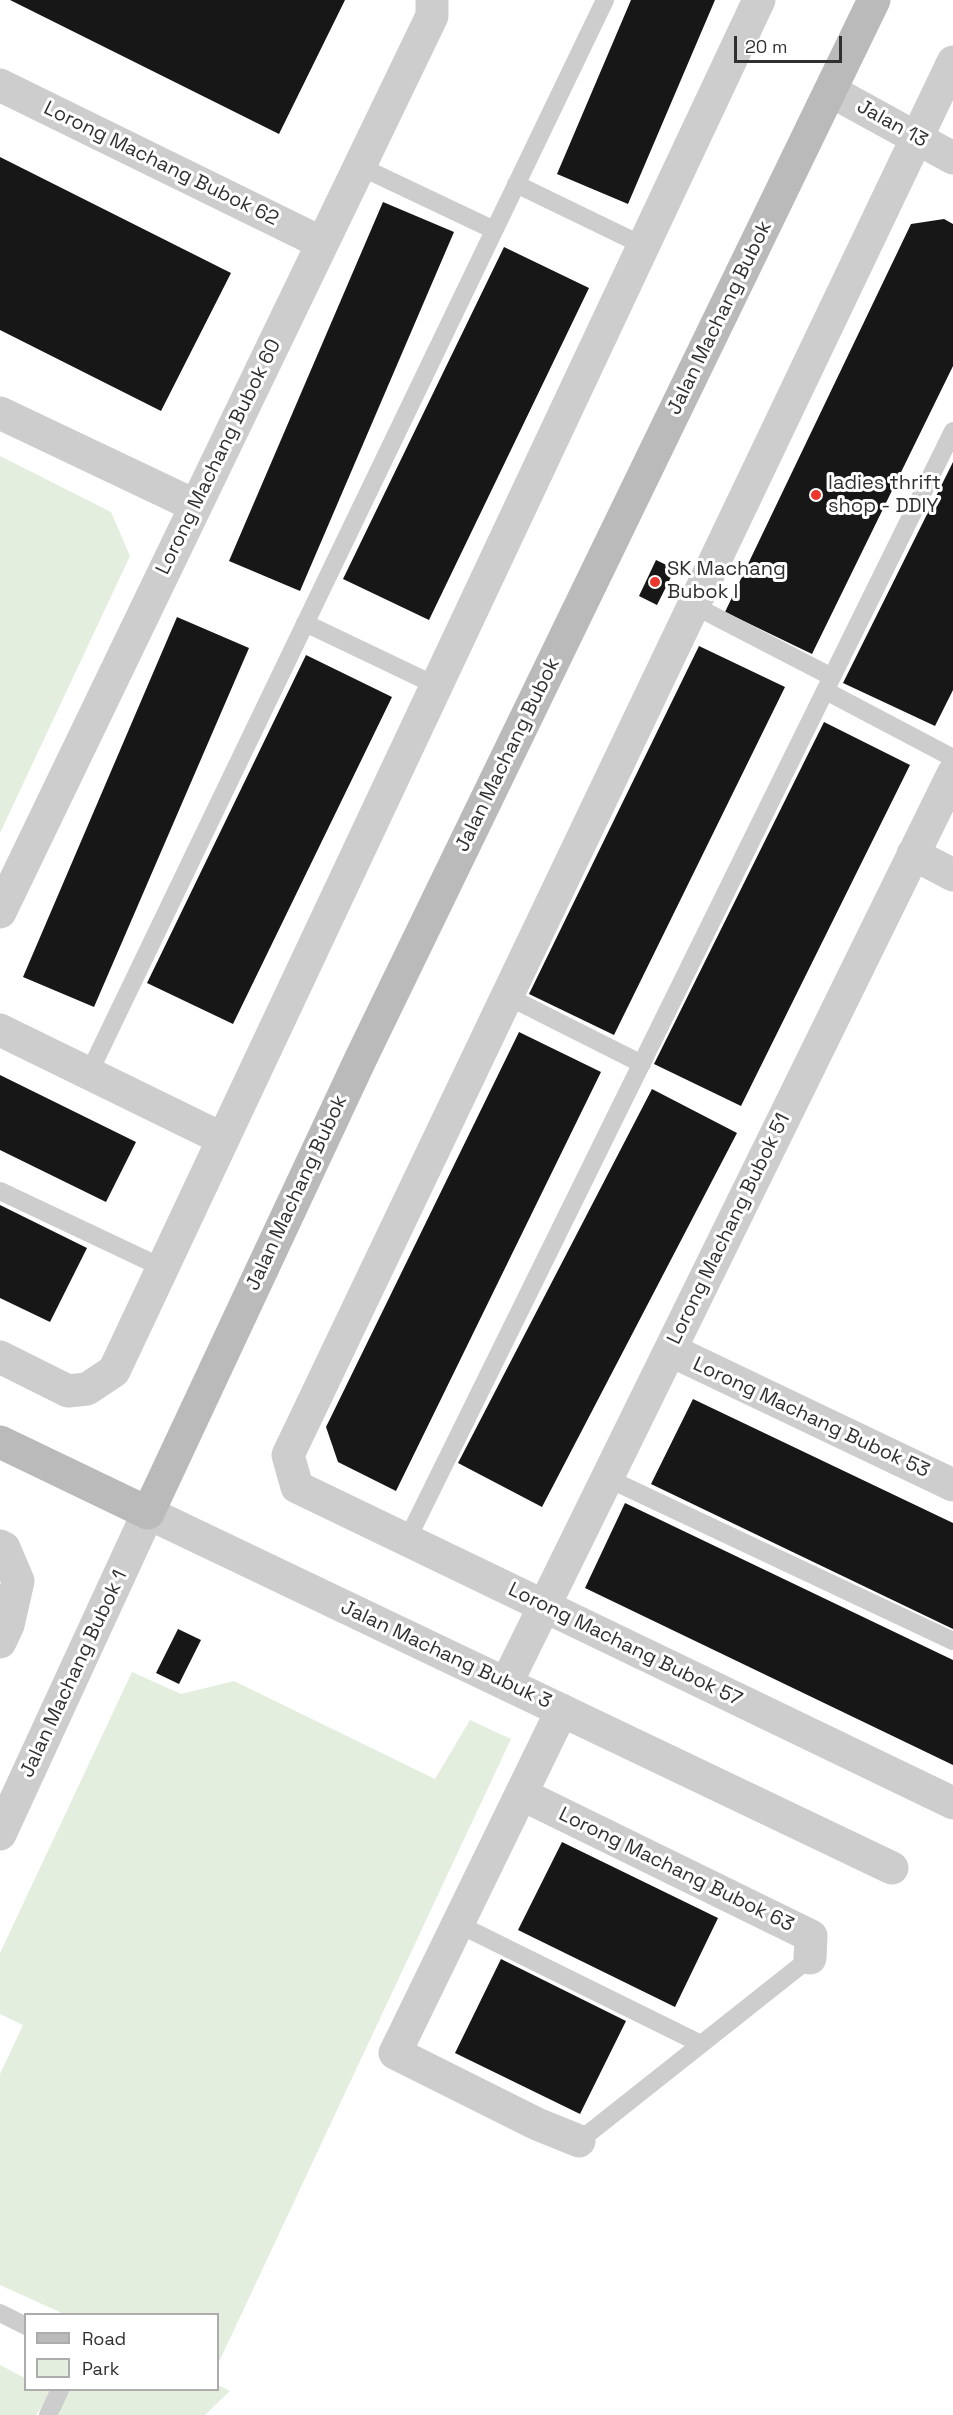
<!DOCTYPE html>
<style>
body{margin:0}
#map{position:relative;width:953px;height:2415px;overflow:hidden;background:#fff;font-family:"Space Grotesk",sans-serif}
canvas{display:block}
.legend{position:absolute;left:24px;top:2313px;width:195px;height:78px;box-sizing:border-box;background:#fff;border:2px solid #acacac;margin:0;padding:8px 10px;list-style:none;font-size:18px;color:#303030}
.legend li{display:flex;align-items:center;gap:12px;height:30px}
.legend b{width:30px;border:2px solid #acacac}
.scale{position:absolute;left:734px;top:36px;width:108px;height:27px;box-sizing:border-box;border:3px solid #303030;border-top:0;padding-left:8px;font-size:18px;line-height:21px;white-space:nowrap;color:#303030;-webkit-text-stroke:4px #fff;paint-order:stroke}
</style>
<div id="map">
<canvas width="953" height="2415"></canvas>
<ul class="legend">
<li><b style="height:8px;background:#bababa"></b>Road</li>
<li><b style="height:16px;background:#e4eede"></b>Park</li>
</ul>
<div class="scale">20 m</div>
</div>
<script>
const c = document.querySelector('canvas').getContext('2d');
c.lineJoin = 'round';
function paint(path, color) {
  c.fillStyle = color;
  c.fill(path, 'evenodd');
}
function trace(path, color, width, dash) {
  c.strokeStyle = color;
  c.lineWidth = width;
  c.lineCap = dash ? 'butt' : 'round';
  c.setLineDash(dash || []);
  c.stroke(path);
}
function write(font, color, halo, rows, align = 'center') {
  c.font = font + ' "Space Grotesk",sans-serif';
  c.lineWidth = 6;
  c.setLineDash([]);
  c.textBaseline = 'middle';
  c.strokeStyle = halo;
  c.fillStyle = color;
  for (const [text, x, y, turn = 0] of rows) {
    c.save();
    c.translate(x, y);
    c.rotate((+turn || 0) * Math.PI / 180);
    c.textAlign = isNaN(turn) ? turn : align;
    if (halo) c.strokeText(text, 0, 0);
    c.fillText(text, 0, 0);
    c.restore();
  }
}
paint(new Path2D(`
 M 0,456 L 111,512 L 130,556 L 0,833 Z
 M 132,1672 L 181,1694 L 234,1681 L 435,1779 L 470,1720 L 511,1739 L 218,2364 L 218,2314 L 64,2314 L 0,2285 L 0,2074 L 23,2025 L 0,2014 L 0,1953 Z
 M 0,2365 L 25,2378 L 26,2390 L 51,2390 L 47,2399 L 36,2415 L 0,2415 Z
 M 218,2385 L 230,2391 L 205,2415 L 57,2415 L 68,2390 L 218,2390 Z`), '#e4eede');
paint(new Path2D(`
 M 10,0 L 345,0 L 279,134 Z
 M 631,0 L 715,0 L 628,204 L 557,174 Z
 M 0,157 L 231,273 L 161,411 L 0,330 Z
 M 383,202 L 454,232 L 300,591 L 229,561 Z
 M 944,219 L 953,224 L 953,366 L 812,654 L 725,612 L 911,224 Z
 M 504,247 L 589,288 L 429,620 L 343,579 Z
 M 953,462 L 953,690 L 935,726 L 843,683 Z
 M 656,560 L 675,569 L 657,605 L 639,596 Z
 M 177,617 L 249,648 L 94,1007 L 23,977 Z
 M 699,646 L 785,687 L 614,1035 L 529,994 Z
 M 306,655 L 392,697 L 233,1024 L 147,983 Z
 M 824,722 L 910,765 L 741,1106 L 654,1064 Z
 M 519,1032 L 601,1072 L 396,1491 L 338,1462 L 326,1427 Z
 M 0,1075 L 136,1142 L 106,1202 L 0,1150 Z
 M 652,1089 L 737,1133 L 542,1507 L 458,1463 Z
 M 0,1205 L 87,1248 L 50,1322 L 0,1298 Z
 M 693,1399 L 953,1523 L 953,1629 L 651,1484 Z
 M 625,1503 L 953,1660 L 953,1765 L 585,1588 Z
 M 178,1629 L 201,1640 L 179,1684 L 156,1673 Z
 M 562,1842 L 718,1918 L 675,2007 L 518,1930 Z
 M 501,1959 L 626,2021 L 580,2114 L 455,2053 Z`), '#171717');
trace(new Path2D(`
 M 359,166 L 494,230
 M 516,184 L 644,246
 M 693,605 L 832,677
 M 305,623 L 437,686
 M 826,691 L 953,758
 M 507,996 L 642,1064
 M 89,1073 L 605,0
 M 0,1191 L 163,1268
 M 607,1478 L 953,1641
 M 407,1540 L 953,431
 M 458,1924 L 701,2044
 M 579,2141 L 810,1958
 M 0,2313 L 26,2326
 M 48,2415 L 60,2390`), '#cdcdcd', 18);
trace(new Path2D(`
 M 953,62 L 288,1455 L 297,1487 L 953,1803
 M 0,85 L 322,243
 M 831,91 L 953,158
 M 0,413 L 196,506
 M 913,854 L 953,875
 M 0,912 L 432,16 L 432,0
 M 0,1030 L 223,1139
 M 670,1350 L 953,1485
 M 0,1357 L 68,1391 L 87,1389 L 114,1371 L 759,0
 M 0,1546 L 4,1548 L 18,1581 L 8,1625 L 0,1642
 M 506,1684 L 953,774
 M 562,1710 L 395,2053 L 537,2124 L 579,2141
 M 521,1794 L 811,1936 L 810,1958
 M 0,1834 L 148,1513 L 892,1868`), '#cdcdcd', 33);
trace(new Path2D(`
 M 0,1442 L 148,1513 L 361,1058 L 874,0`), '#bababa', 33);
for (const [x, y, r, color] of [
 [816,495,6,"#ed372c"],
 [655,582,6,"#ed372c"]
]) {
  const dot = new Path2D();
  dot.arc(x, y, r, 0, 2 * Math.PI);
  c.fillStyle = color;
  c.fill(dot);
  trace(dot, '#fff', 2);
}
write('20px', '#303030', '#fff', [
 ["Jalan 13",892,124,29],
 ["Lorong Machang Bubok 62",161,164,26],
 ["Jalan Machang Bubok",720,318,-64],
 ["Lorong Machang Bubok 60",219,457,-64],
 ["Jalan Machang Bubok",508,755,-64],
 ["Jalan Machang Bubok",297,1193,-65],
 ["Lorong Machang Bubok 51",729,1229,-64],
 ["Lorong Machang Bubok 53",811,1418,25],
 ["Lorong Machang Bubok 57",625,1645,26],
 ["Jalan Machang Bubuk 3",446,1655,25],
 ["Jalan Machang Bubok 1",74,1674,-65],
 ["Lorong Machang Bubok 63",676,1870,26]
]);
write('20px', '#303030', '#fff', [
 ["ladies thrift",828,484],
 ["shop - DDIY",828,507],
 ["SK Machang",667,570],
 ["Bubok I",667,593]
], 'left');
</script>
